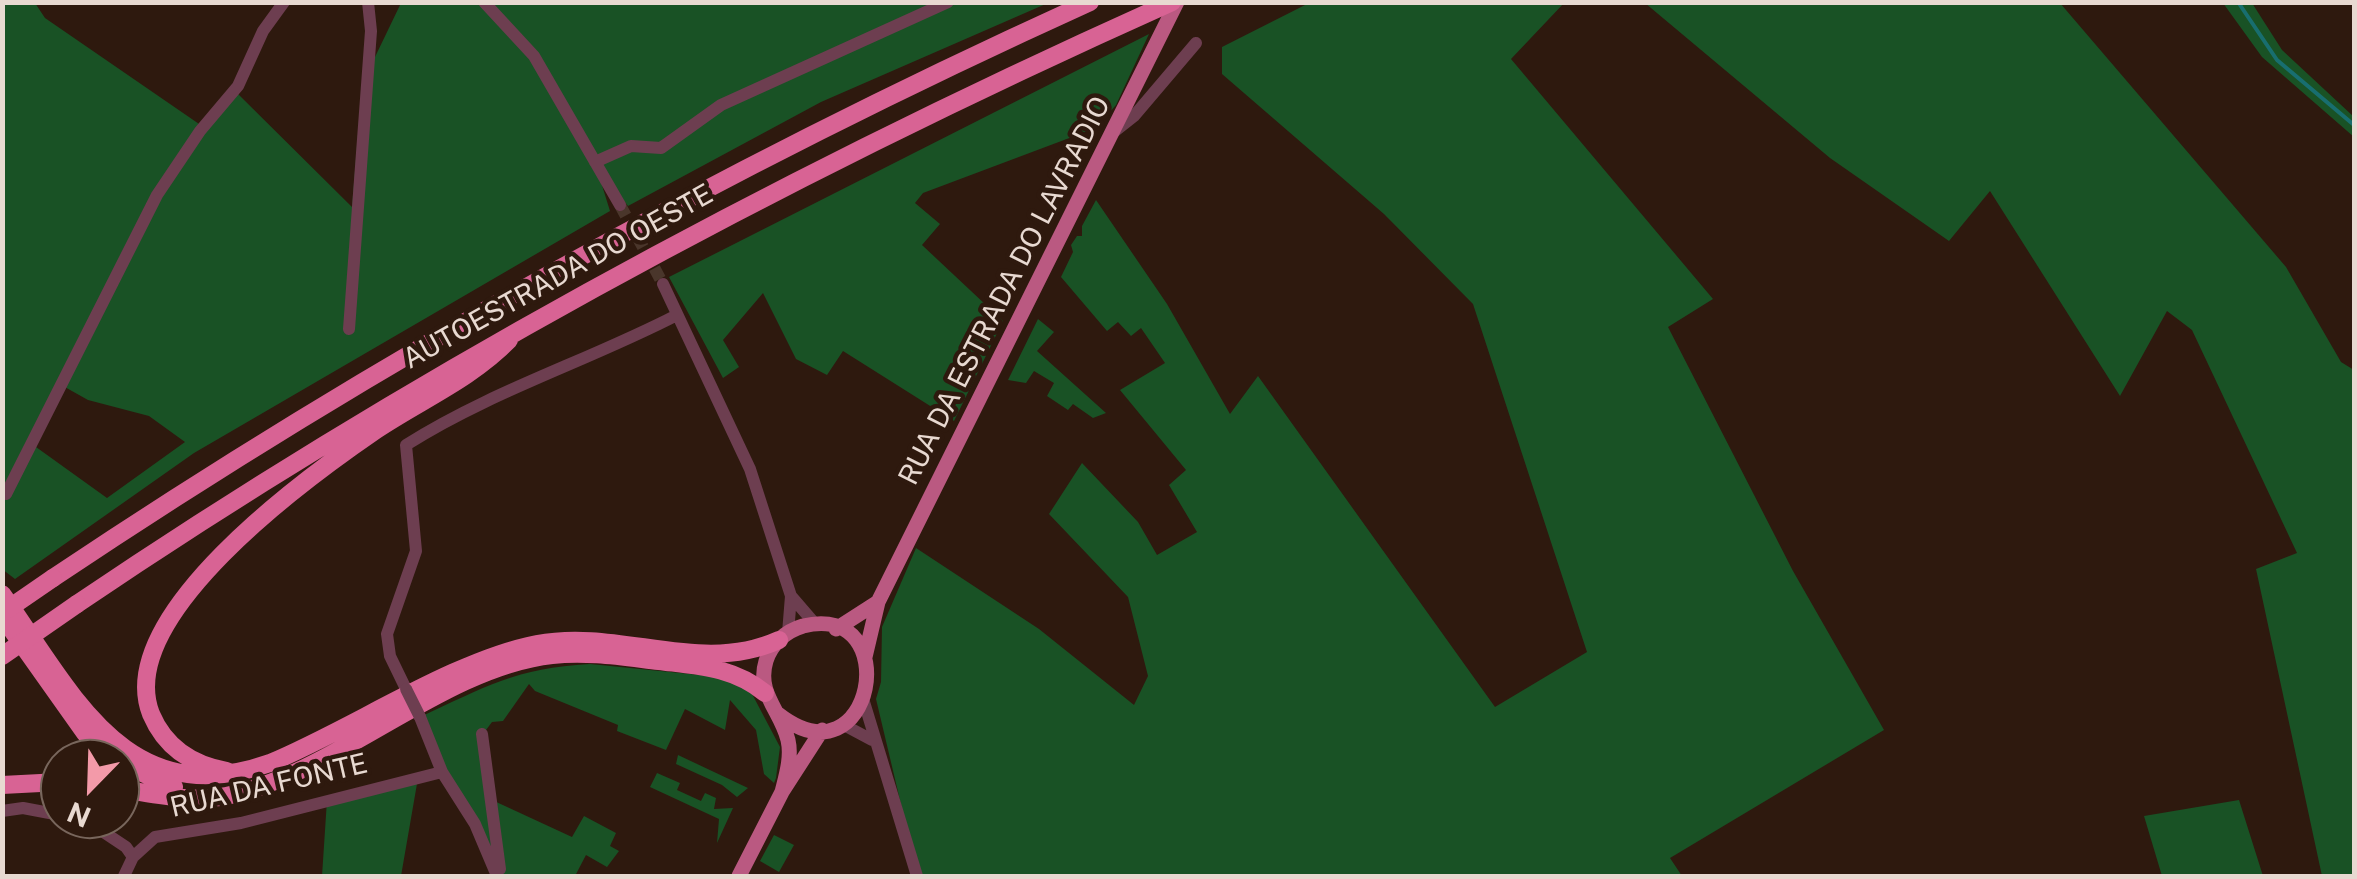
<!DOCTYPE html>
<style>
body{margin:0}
#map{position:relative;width:2357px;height:879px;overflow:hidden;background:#2e190e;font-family:"Public Sans",sans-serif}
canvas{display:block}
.frame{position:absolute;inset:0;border:5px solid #e8d9d1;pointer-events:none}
.north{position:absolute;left:40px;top:739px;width:100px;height:100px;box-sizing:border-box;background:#2e190e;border:2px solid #78665c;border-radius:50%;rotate:203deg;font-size:28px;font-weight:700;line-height:40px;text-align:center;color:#e8d9d1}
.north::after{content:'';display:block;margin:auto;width:35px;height:45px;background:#f39aa9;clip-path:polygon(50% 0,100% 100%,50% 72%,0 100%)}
</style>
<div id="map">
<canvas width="2357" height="879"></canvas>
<div class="frame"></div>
<div class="north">N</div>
</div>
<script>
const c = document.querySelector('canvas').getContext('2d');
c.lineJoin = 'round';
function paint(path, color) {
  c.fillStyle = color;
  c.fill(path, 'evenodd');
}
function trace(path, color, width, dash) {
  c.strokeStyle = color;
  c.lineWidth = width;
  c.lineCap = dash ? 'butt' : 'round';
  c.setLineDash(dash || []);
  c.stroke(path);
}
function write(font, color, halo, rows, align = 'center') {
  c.font = font + ' "Public Sans",sans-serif';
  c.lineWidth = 9;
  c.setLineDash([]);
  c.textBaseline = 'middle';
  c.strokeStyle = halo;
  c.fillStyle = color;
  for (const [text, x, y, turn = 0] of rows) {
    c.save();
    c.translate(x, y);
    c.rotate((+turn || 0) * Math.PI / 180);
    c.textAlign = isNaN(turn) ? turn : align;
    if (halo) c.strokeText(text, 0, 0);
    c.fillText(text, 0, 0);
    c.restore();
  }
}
paint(new Path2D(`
 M 1565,2 L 1511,59 L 1713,299 L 1668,327 L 1793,571 L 1884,730 L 1670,858 L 1682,876 L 918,876 L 876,699 L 881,682 L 882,627 L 916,548 L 1039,629 L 1134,705 L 1148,676 L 1128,597 L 1049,514 L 1082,463 L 1138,522 L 1157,555 L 1197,532 L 1169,485 L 1186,470 L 1120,390 L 1165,363 L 1141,328 L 1131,336 L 1118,322 L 1107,331 L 1061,277 L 1073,252 L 1071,245 L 1077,236 L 1082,236 L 1082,226 L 1096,200 L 1167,304 L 1230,414 L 1258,376 L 1495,707 L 1587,652 L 1473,304 L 1384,214 L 1222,74 L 1222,47 L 1309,3 Z
 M 2,3 L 35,3 L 45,18 L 202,126 L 234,90 L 352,207 L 362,84 L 401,3 L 1048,3 L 821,102 L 628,206 L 596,166 L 610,211 L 194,453 L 15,579 L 2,569 ZM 63,386 L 88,400 L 149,416 L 185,442 L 107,498 L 36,447 Z
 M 1645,3 L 2060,3 L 2286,267 L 2341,362 L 2354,370 L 2354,876 L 2322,876 L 2256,569 L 2297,553 L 2192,330 L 2167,311 L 2120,396 L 1990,191 L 1949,241 L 1830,158 Z
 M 2223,3 L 2252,3 L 2282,50 L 2354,117 L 2354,137 L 2262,57 Z
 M 1149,34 L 1116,105 L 1096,128 L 923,193 L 915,203 L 940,224 L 922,245 L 1003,321 L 954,421 L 843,351 L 827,375 L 796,359 L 763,293 L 723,340 L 739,367 L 723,378 L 669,277 Z
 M 1038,319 L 1054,332 L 1037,351 L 1106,413 L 1093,418 L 1073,404 L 1068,410 L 1047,396 L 1054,383 L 1034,371 L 1026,383 L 1008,380 Z
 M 590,664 L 730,678 L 750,690 L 780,747 L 776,778 L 774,783 L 764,774 L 756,730 L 730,700 L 725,730 L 685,709 L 666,750 L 617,731 L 618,725 L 535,691 L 529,684 L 503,721 L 492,722 L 483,734 L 492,800 L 572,837 L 584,816 L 616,833 L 610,846 L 619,851 L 607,867 L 586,855 L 575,876 L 497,876 L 420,717 C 485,687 516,668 590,664 Z
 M 678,755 L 748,788 L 737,797 L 722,785 L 676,764 Z
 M 657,773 L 680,783 L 677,790 L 701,801 L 705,793 L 716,798 L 714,809 L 733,808 L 717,843 L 719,819 L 650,787 Z
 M 418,778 L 401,876 L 322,876 L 327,800 Z
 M 2239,800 L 2263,876 L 2162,876 L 2144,816 Z
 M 774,835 L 794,845 L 779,872 L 760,861 Z`), '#195225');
trace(new Path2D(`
 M 2238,2 L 2277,60 L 2354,125`), '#186e6f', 4);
trace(new Path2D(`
 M 620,205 L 663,284`), '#4a362b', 12, [12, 6]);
trace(new Path2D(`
 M 484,2 L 534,56 L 620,205
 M 1115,131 L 1134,116 L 1196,43
 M 595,162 L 631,146 L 661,148 L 721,105 L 948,2
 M 663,284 L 750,469 L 791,596 L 816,625
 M 349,329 L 371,31 L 368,2
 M 6,494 L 157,195 L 200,131 L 238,86 L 263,31 L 284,2
 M 788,633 L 791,596
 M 406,689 L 390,656 L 387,634 L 416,551 L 406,445 C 491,391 588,361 677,315
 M 864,702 L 917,876
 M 420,717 L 442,772 L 475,824 L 497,876
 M 842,724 L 872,740
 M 482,734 L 500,869
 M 2,811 L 23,808 L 60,815
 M 84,819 L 126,847 L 133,857
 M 124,876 L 133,857 L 155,837 L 241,823 L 442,772`), '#6d3e50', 12);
trace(new Path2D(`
 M 836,629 L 878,602
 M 865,657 L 878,602 L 1177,2
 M 778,714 C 874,789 906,601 803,626 C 786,631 771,644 766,661 C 756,693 781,711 788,740 C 792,757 786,776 782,792
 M 739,876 L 782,792 L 822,730`), '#ba5981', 15);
trace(new Path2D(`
 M 53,578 C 383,357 728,166 1090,2
 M 2,594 C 73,694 126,814 270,763 C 352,729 454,660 537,644 C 621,628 699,676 779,640
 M 77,604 C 424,369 790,173 1172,2
 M 2,616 L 85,733 L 114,759
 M 120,763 L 174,787
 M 227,771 C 192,765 165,747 151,714 C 113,617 306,478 376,430 C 421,400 471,379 509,340
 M 2,785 L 60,782
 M 120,789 C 155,794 191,803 226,796 C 340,772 440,668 552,655 C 588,651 624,657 659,661 C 699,666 733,667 765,693`), '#d86394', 18);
trace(new Path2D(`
 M 406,689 L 420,717`), '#6d3e50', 12);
trace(new Path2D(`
 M 2,613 L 53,578
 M 2,656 L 77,604`), '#d86394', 18);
write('28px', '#e8d9d1', '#2e190e', [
 ["AUTOESTRADA DO OESTE",558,277,-29],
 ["RUA DA ESTRADA DO LAVRADIO",1005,291,-63],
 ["RUA DA FONTE",269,786,-13]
]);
</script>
